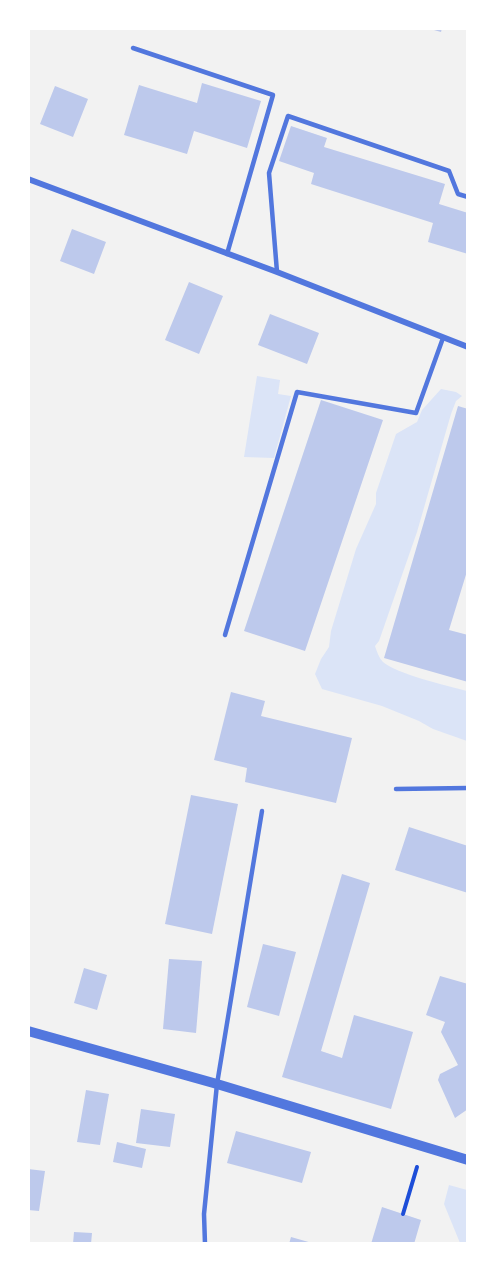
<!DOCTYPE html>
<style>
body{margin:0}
#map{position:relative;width:496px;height:1272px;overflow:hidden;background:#f2f2f2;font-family:Raleway,sans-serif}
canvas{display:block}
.frame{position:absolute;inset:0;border:30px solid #fff;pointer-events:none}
</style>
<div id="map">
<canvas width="496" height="1272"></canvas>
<div class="frame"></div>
</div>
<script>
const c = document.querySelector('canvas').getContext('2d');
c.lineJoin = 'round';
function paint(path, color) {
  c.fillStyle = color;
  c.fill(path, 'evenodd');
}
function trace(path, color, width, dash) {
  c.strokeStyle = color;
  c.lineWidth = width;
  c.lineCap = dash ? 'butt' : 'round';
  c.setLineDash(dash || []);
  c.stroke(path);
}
paint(new Path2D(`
 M 257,376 L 280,380 L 278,394 L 291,396 L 274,458 L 244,457 Z
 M 441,389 L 456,392 L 462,396 L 456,401 L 451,414 L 417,532 L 379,641 L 375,646 C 377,652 379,658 383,662 C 397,674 448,686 467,691 L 467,741 L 433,729 L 419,721 L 382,706 L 322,689 L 315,674 L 321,659 L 329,647 L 331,631 L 356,549 L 376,504 L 376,493 L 396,434 L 417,422 L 422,410 Z
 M 449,1185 L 467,1190 L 467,1243 L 460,1243 L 444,1204 Z`), '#dbe4f7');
paint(new Path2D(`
 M 427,28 L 442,28 L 441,32 Z
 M 202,83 L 261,101 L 247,148 L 194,131 L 187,154 L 124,135 L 139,85 L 197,103 Z
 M 55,86 L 88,99 L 73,137 L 40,124 Z
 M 291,126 L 327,138 L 324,147 L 445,184 L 439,204 L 468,213 L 468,254 L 428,242 L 433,223 L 311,184 L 314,173 L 279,161 Z
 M 72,229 L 106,242 L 94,274 L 60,261 Z
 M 189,282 L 223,296 L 199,354 L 165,340 Z
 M 270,314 L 319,333 L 307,364 L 258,345 Z
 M 321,400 L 383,420 L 305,651 L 244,631 Z
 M 458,406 L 468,409 L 468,568 L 449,630 L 468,635 L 468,682 L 384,658 Z
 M 231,692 L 265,701 L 261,716 L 352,738 L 336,803 L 245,782 L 247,768 L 214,760 Z
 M 191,795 L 238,804 L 212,934 L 165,924 Z
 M 409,827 L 468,846 L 468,893 L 395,870 Z
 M 342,874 L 370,883 L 321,1051 L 342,1058 L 354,1015 L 413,1032 L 391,1109 L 282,1077 Z
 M 263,944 L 296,952 L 279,1016 L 247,1007 Z
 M 169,959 L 202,961 L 196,1033 L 163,1029 Z
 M 84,968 L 107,975 L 97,1010 L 74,1003 Z
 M 440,976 L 468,984 L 468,1109 L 455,1118 L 438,1080 L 440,1074 L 458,1065 L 441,1032 L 445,1022 L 426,1015 Z
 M 86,1090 L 109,1094 L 100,1145 L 77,1142 Z
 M 141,1109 L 175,1114 L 170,1147 L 136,1143 Z
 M 236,1131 L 311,1152 L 302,1183 L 227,1163 Z
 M 117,1142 L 146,1149 L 142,1168 L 113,1162 Z
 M 28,1169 L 45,1171 L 39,1211 L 28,1210 Z
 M 382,1207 L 421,1220 L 414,1244 L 371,1244 Z
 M 74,1232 L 92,1233 L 91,1244 L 73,1244 Z
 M 291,1237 L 312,1243 L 312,1244 L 289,1244 Z`), '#bdc9ec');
trace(new Path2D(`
 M 403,1214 L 417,1167`), '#1d4ed8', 4);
trace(new Path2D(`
 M 133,48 L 273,95 L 227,254
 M 277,272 L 269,173 L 288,116 L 449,171 L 458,194 L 468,197
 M 225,635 L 297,392 L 416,413 L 443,338
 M 396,789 L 468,788
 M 205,1244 L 204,1214 L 217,1084 L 262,811`), '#5277de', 4.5);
trace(new Path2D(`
 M 28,179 L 277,272 L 468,347`), '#5277de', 6);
trace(new Path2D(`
 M 28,1031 L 217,1084 L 468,1160`), '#5277de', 10);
</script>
